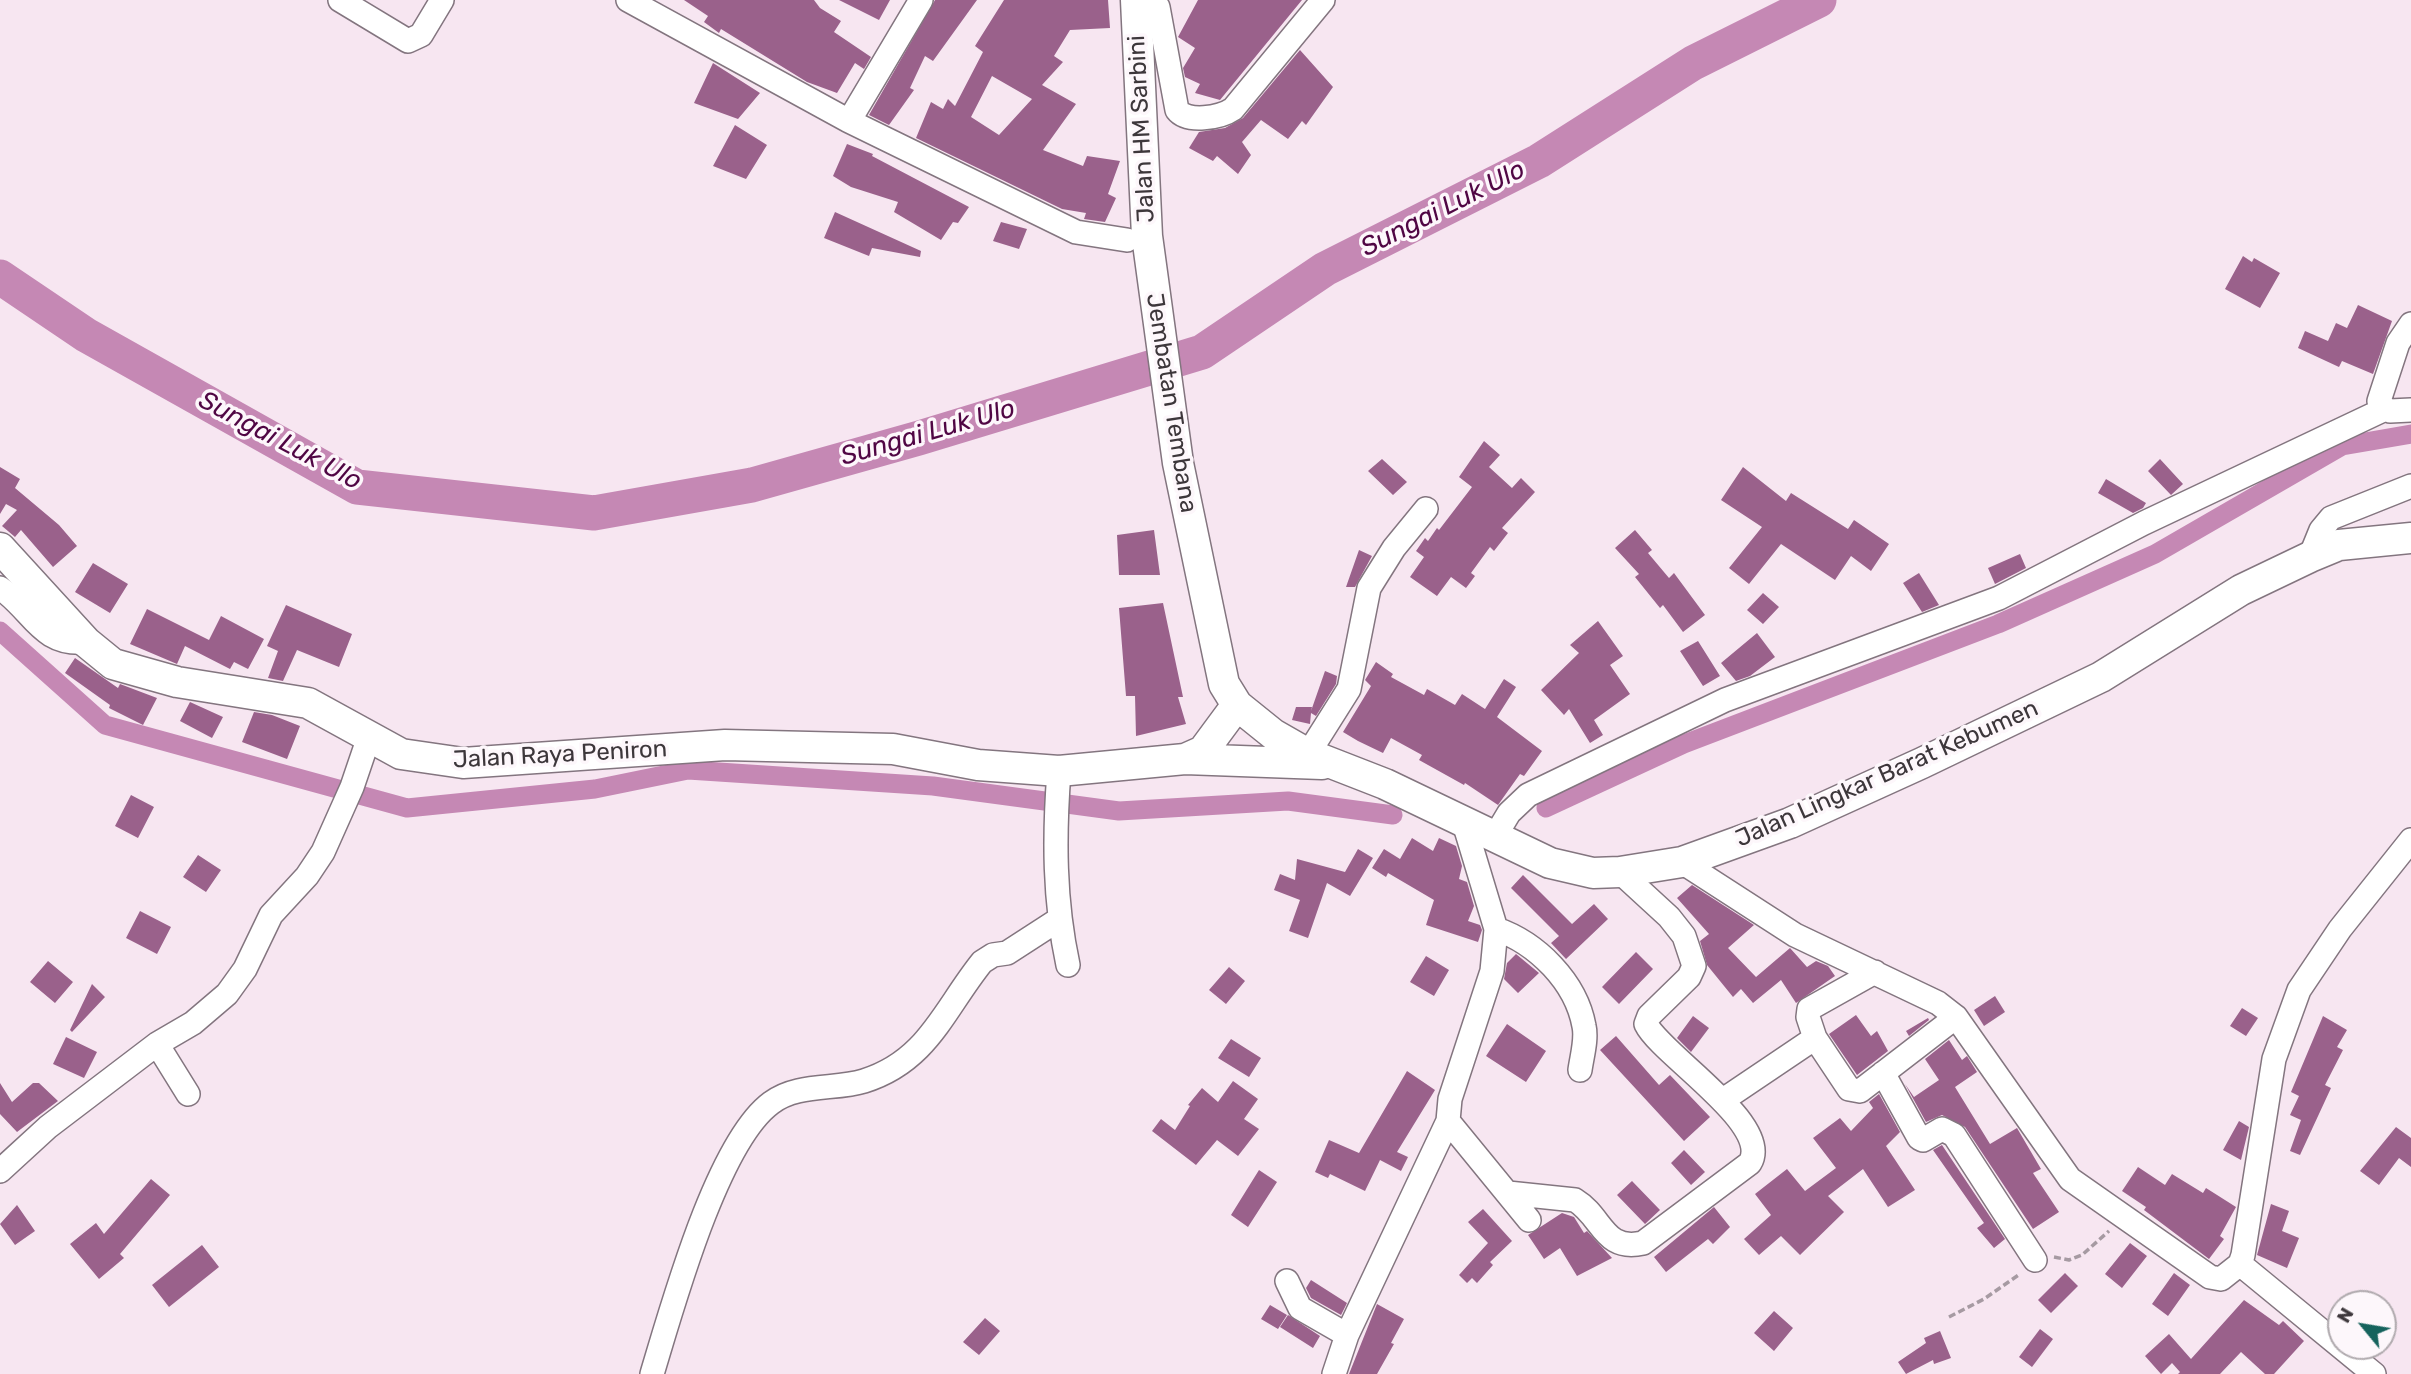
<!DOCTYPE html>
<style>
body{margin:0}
#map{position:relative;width:2411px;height:1374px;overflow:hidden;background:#f7e6f1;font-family:Rubik,sans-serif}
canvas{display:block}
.north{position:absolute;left:2327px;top:1290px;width:70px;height:70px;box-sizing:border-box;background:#fdf7fb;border:2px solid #b0aaae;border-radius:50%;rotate:300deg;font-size:19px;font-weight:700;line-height:28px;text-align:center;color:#3d373b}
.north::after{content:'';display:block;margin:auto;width:24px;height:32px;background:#16635d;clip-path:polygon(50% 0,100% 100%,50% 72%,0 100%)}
</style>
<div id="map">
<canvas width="2411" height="1374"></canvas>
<div class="north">N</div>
</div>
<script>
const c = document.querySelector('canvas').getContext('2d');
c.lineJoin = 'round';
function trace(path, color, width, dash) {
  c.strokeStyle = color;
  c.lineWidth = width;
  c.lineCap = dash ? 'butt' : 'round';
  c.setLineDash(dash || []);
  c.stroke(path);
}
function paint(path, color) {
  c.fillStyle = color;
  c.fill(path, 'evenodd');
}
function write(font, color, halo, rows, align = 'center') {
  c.font = font + ' Rubik,sans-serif';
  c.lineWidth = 7;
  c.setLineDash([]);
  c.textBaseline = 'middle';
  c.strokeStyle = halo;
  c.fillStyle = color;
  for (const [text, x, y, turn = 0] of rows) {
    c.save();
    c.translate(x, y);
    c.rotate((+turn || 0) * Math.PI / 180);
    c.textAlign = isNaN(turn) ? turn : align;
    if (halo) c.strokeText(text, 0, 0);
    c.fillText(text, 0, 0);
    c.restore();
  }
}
trace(new Path2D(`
 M 0,631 L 105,725 L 407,808 L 595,789 L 688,770 L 933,786 L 1119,811 L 1288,801 L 1393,815
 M 1546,808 L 1684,744 L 1998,624 L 2155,554 L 2342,446 L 2411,434`), '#c588b4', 19);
trace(new Path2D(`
 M 0,277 L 86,335 L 357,487 L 594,513 L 752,485 L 919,438 L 1202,352 L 1325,269 L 1539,161 L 1693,63 L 1819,0`), '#c588b4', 35);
paint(new Path2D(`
 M 684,0 L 814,0 L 820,8 L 841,21 L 834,32 L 871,57 L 864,69 L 855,63 L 837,93 L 807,82 L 721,29 L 719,33 L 704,22 L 708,16 Z
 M 839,0 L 890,0 L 879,20 Z
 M 935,0 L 977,0 L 933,61 L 925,56 L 910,88 L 914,90 L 889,125 L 869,115 Z
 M 1004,0 L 1108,0 L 1110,28 L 1070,30 L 1054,56 L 1063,62 L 1042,85 L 1076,104 L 1043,150 L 1083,166 L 1087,156 L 1120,161 L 1108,194 L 1116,198 L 1105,222 L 1084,219 L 1086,213 L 1062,209 L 916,138 L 931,102 L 943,109 L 948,99 L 955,106 L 983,52 L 975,46 ZM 992,76 L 1032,99 L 999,135 L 971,117 Z
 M 1198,0 L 1302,0 L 1220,100 L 1195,93 L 1200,84 L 1185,77 L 1183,68 L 1195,48 L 1178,37 Z
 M 1300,50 L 1333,87 L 1306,125 L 1302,121 L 1288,139 L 1261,120 L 1242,142 L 1251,155 L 1238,174 L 1217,156 L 1213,161 L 1189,148 L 1199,132 L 1225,128 L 1243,118 Z
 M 713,63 L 760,93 L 738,119 L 694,103 Z
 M 735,125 L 767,145 L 746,179 L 713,166 Z
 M 847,144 L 873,154 L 872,156 L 969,207 L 958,223 L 953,222 L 941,240 L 894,212 L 898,202 L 851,187 L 833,176 Z
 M 835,212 L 921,251 L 920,257 L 872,248 L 869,256 L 824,238 Z
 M 1001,222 L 1027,229 L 1019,249 L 993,241 Z
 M 2243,256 L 2252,262 L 2254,258 L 2280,273 L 2260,308 L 2225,289 Z
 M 2358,305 L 2392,321 L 2373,374 L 2342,361 L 2339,367 L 2298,348 L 2305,331 L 2328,341 L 2336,323 L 2347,328 Z
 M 1484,441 L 1500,455 L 1489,467 L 1512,488 L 1521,478 L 1535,492 L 1502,528 L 1508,533 L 1494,551 L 1490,547 L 1471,573 L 1475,576 L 1466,588 L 1451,577 L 1437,596 L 1410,577 L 1424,557 L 1416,551 L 1425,538 L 1428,541 L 1437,528 L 1439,530 L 1472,487 L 1459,477 Z
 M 1382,459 L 1407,482 L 1393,495 L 1368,471 Z
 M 2160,459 L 2183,484 L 2171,495 L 2148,471 Z
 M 0,467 L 20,479 L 15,488 L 59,525 L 77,546 L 53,567 L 21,530 L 15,537 L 2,526 L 17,510 L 6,504 L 0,514 Z
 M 1743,467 L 1786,501 L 1791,493 L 1848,529 L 1854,520 L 1889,544 L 1871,571 L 1851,556 L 1835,580 L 1781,544 L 1749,584 L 1729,568 L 1762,527 L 1721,500 Z
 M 2106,479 L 2146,503 L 2143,508 L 2133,513 L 2098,493 Z
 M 1154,530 L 1160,575 L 1119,575 L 1117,535 Z
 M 1635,530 L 1652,550 L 1648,553 L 1669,578 L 1674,573 L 1705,615 L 1683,632 L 1663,605 L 1660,608 L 1635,577 L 1639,574 L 1615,548 Z
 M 1359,550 L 1372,556 L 1355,587 L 1346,587 Z
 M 2020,554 L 2026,568 L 1995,584 L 1988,568 Z
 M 93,563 L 128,584 L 110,613 L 75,592 Z
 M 1919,573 L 1939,605 L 1922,612 L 1903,583 Z
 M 1763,593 L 1779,607 L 1763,624 L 1747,610 Z
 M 1163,603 L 1183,697 L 1178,697 L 1186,724 L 1136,736 L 1135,696 L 1126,696 L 1119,608 Z
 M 286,605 L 352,634 L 339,667 L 297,650 L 283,681 L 268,678 L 278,651 L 267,646 Z
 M 147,609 L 209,640 L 221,616 L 264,639 L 248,669 L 234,662 L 230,669 L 185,646 L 177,664 L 130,644 Z
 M 1598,621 L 1623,656 L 1610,665 L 1630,694 L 1594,720 L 1603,735 L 1590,743 L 1569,709 L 1564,715 L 1541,690 L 1579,653 L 1570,645 Z
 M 1757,633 L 1775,657 L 1750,676 L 1736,681 L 1721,663 Z
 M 1698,641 L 1720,676 L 1703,686 L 1680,651 Z
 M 75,658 L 118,688 L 120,684 L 157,698 L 143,725 L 109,708 L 110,705 L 65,673 Z
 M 1376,662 L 1393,674 L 1391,677 L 1424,695 L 1427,689 L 1455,705 L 1462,694 L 1485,709 L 1504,679 L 1516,687 L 1497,717 L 1542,751 L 1524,776 L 1520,774 L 1498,805 L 1465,783 L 1464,785 L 1419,760 L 1422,755 L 1391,738 L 1383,753 L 1358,741 L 1343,732 L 1371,686 L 1365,680 Z
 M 1325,671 L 1337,676 L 1336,684 L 1316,716 L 1311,713 L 1310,724 L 1292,720 L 1296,707 L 1312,707 L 1311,711 Z
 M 190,702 L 223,717 L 212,738 L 180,721 Z
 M 254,712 L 272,715 L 300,726 L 287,759 L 242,742 Z
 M 131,795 L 154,807 L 138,838 L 115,826 Z
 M 1412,838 L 1433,851 L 1439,838 L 1456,846 L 1462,866 L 1459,879 L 1467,882 L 1474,906 L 1468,921 L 1480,925 L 1482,930 L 1478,942 L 1426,925 L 1434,900 L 1388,873 L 1386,877 L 1372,868 L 1384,849 L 1400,859 Z
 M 1358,849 L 1373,858 L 1350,896 L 1327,883 L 1308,938 L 1289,931 L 1300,900 L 1274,890 L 1280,874 L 1295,880 L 1297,859 L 1345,872 Z
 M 198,855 L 221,870 L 206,892 L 183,877 Z
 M 1523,875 L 1572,924 L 1594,904 L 1608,919 L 1566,959 L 1551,943 L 1559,936 L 1511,888 Z
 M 1692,885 L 1754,925 L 1728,948 L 1756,977 L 1790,948 L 1807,967 L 1816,961 L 1828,966 L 1835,976 L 1796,1003 L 1781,980 L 1753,1003 L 1741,989 L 1733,997 L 1707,965 L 1700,941 L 1709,934 L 1677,898 Z
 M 140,911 L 171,927 L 157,954 L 126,938 Z
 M 1636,952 L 1653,969 L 1619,1004 L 1602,987 Z
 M 1516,954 L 1539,973 L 1518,993 L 1504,979 L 1507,963 Z
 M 1426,956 L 1449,970 L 1434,996 L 1410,982 Z
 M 48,961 L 73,982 L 55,1003 L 30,982 Z
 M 1229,967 L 1245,981 L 1226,1004 L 1209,990 Z
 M 92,984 L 105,997 L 72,1032 L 70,1030 Z
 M 1995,996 L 2005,1012 L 1984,1026 L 1974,1010 Z
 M 2242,1008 L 2258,1018 L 2246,1036 L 2230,1026 Z
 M 1856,1015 L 1871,1036 L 1877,1031 L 1888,1051 L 1857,1075 L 1829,1034 Z
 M 1693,1016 L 1709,1028 L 1691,1052 L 1677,1038 Z
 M 2323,1016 L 2347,1030 L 2337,1047 L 2343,1050 L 2325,1085 L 2331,1088 L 2300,1155 L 2290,1151 L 2301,1120 L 2290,1115 L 2299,1096 L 2291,1092 Z
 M 1928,1018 L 1929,1020 L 1909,1036 L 1906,1031 Z
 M 1507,1024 L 1546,1051 L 1526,1082 L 1486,1056 Z
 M 1616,1036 L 1659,1085 L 1670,1075 L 1710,1117 L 1684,1141 L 1600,1050 Z
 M 66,1037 L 97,1052 L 84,1078 L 53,1064 Z
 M 1231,1039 L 1261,1058 L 1249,1077 L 1218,1058 Z
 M 1949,1040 L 1962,1060 L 1967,1056 L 1977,1072 L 1955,1087 L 1990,1144 L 2017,1128 L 2041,1169 L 2033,1173 L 2059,1212 L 2033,1229 L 1965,1127 L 1942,1115 L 1926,1122 L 1905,1084 L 1914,1097 L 1939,1080 L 1925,1059 Z
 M 1407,1071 L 1435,1090 L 1397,1152 L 1408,1157 L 1401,1171 L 1380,1160 L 1365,1191 L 1330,1174 L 1328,1178 L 1315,1172 L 1329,1140 L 1359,1153 Z
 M 1233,1081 L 1258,1099 L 1244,1119 L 1259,1129 L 1238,1156 L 1217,1140 L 1196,1165 L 1152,1131 L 1161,1119 L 1175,1130 L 1190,1106 L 1188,1105 L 1202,1088 L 1218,1102 Z
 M 0,1083 L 12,1102 L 33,1083 L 39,1083 L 58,1101 L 17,1132 L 0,1114 Z
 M 1879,1094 L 1900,1132 L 1886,1146 L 1915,1190 L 1888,1207 L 1863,1169 L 1828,1196 L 1844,1212 L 1800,1255 L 1781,1236 L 1759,1255 L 1744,1239 L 1771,1215 L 1755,1194 L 1787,1169 L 1805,1191 L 1836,1168 L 1813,1138 L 1840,1118 L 1851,1131 L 1873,1108 L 1869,1102 Z
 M 2239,1121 L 2249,1127 L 2241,1160 L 2223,1150 Z
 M 2396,1127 L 2411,1138 L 2411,1167 L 2399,1158 L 2379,1185 L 2360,1171 Z
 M 1942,1145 L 2005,1239 L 1994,1248 L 1977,1228 L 1984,1223 L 1933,1150 Z
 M 1684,1150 L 1705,1172 L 1691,1185 L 1671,1163 Z
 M 2138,1167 L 2165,1185 L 2172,1174 L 2203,1193 L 2206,1188 L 2236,1207 L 2220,1236 L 2224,1239 L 2209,1259 L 2144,1210 L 2146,1207 L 2122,1191 Z
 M 1259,1170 L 1277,1182 L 1248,1227 L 1231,1215 Z
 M 151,1179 L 170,1195 L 120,1254 L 124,1258 L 99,1279 L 70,1244 L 96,1223 L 104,1234 Z
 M 1632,1181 L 1660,1210 L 1645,1224 L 1617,1195 Z
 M 2271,1204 L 2289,1211 L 2282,1231 L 2299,1238 L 2287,1268 L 2257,1255 Z
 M 17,1205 L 35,1231 L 15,1245 L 0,1224 Z
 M 1714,1207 L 1730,1227 L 1713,1244 L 1708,1239 L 1666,1272 L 1654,1257 Z
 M 1483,1209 L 1512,1241 L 1490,1262 L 1493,1265 L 1477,1283 L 1472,1278 L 1467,1283 L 1459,1275 L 1488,1243 L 1468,1222 Z
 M 1562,1213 L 1574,1217 L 1584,1233 L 1587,1231 L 1612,1258 L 1577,1276 L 1560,1248 L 1544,1259 L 1528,1235 Z
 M 2130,1243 L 2147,1256 L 2122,1288 L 2105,1274 Z
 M 202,1245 L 219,1267 L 169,1307 L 152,1285 Z
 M 2065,1273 L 2078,1286 L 2051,1313 L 2038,1300 Z
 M 2174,1273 L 2190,1285 L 2168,1316 L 2152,1304 Z
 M 1311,1280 L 1347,1303 L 1341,1315 L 1311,1298 L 1306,1288 Z
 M 2244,1300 L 2279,1325 L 2283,1321 L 2304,1341 L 2274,1374 L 2265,1374 L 2241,1352 L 2220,1374 L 2178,1374 L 2180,1372 L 2172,1363 L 2161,1374 L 2145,1356 L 2169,1334 L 2191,1359 Z
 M 1377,1304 L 1404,1319 L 1391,1343 L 1394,1344 L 1377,1374 L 1349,1374 Z
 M 1270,1305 L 1287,1315 L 1278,1329 L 1261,1319 Z
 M 1774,1311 L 1793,1328 L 1774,1351 L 1754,1333 Z
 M 1288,1315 L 1320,1336 L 1313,1348 L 1280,1327 Z
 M 985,1318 L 1000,1331 L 979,1355 L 963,1342 Z
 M 2040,1329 L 2053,1339 L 2032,1367 L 2019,1357 Z
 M 1940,1331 L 1951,1358 L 1934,1364 L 1933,1360 L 1906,1374 L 1898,1362 L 1926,1343 L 1924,1338 Z`), '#9a618b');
const minor = new Path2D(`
 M 340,0 L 408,41 L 421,35 L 442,0
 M 628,0 L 849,121 L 921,0
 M 1151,0 L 1158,7 L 1177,110 C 1187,123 1220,118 1233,109 L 1323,0
 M 849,121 L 1076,232 L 1127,240
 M 2411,324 L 2398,343 L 2379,401 L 2380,406 L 2390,411 L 2411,410
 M 2310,557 L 2321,530 L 2331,518 L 2411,486
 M 0,588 C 33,610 40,646 86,642
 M 1308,754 L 1349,689 L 1369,588 L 1394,548 L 1426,509
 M 1059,771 C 1054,837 1054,900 1068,965
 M 1494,838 L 1509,813 L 1528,795 L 1725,700 L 1999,598 L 2144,523 L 2385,409
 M 1682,862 L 1795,935 L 1938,1003 L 1956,1017 L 2070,1179 L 2210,1277 L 2221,1279 L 2240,1264 L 2243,1255 L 2274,1059 L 2299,990 L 2340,929 L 2411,840
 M 1496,929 C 1537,943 1576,982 1584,1026 C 1587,1039 1582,1056 1580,1070
 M 1815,1038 L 1808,1017 L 1809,1009 L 1875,972
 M 157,1044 L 188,1094
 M 1883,1073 L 1919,1138 L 1923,1140 L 1942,1129 L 1954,1135 L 2035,1260
 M 1723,1100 L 1815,1038 L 1849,1089 L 1860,1091 L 1956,1017
 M 1448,1121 L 1529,1220
 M 0,1171 L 48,1127 L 157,1044 L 193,1023 L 227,994 L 245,969 L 271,915 L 307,876 L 323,852 L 352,787 L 370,734
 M 1508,1193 L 1575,1200 C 1603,1217 1603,1252 1643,1243 L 1750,1163 C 1773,1124 1661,1055 1646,1024 L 1649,1016 L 1689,977 L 1694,966 L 1684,936 L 1669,917 L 1620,872
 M 2240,1264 L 2374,1374
 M 1287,1281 L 1300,1308 L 1347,1335
 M 652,1374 C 672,1308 717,1143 771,1103 C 797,1083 835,1090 864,1081 C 928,1061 944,1009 982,962 L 993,955 L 1007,953 L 1058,920
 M 1334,1374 L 1347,1335 L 1448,1121 L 1450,1099 L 1492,971 L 1496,929 L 1464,823`);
const major = new Path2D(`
 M 1136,0 L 1147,236 L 1178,463 L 1224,684 L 1237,705 L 1273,734 L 1308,754 L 1385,784 L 1550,863 L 1593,873 L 1620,872 L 1682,862 L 1790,823 L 1922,763 L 2101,677 L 2241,590 L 2310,557 L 2339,545 L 2411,538
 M 0,548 L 86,642 L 113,664 L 177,682 L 308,703 L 401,754 L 463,763 L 725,745 L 893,749 L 978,765 L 1059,771 L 1185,759 L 1322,764
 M 1185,759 L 1203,751 L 1237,705`);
trace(minor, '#83757f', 26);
trace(major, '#83757f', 33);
trace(new Path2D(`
 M 2054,1257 L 2069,1260 L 2082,1255 L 2109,1231
 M 1949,1317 L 1984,1299 L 2020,1274`), '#a69aa2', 3.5, [7, 3.5]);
trace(minor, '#fff', 23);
trace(major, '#fff', 30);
write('24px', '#3d373b', '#fdf7fb', [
 ["Jalan HM Sarbini",1142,129,-93],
 ["Jembatan Tembana",1171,403,81],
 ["Jalan Raya Peniron",560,755,-3],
 ["Jalan Lingkar Barat Kebumen",1887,774,-24]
]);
write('italic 26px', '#500644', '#fdf7fb', [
 ["Sungai Luk Ulo",1443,209,-27],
 ["Sungai Luk Ulo",928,433,-16],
 ["Sungai Luk Ulo",280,441,28]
]);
</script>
